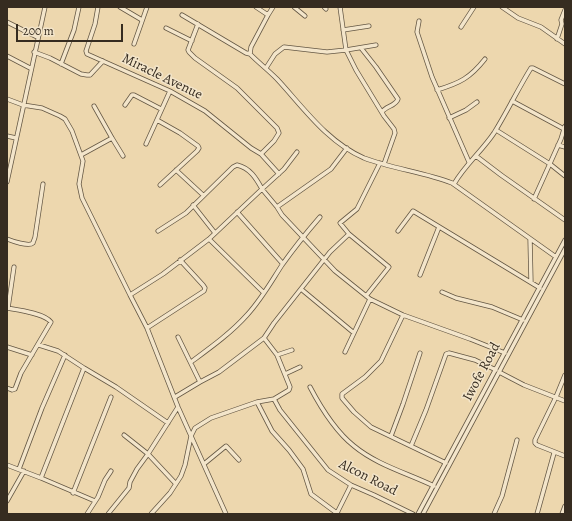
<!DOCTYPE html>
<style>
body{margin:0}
#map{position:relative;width:572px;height:521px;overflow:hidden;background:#edd7ae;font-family:Alegreya,serif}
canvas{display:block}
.frame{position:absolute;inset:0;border:8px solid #362c20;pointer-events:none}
.scale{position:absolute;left:16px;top:24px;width:107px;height:18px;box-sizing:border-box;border:2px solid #362c20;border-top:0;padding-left:5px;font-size:12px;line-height:14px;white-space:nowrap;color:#362c20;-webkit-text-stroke:3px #f3e5ca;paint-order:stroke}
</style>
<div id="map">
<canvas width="572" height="521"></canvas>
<div class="frame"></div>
<div class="scale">200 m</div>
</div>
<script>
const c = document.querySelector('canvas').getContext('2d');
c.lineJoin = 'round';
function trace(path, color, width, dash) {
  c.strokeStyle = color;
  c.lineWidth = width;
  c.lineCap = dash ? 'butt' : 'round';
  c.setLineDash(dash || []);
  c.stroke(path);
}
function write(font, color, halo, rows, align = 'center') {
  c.font = font + ' Alegreya,serif';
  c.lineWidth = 3;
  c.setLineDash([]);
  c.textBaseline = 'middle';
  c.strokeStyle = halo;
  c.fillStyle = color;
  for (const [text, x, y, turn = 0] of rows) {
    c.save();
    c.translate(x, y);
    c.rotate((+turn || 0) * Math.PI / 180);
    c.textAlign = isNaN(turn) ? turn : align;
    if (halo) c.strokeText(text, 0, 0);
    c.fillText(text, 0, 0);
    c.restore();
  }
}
const minor = new Path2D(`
 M 98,7 L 95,24 L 86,51 L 87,54 L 170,91 L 205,111 L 251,148 L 261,154 L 279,174
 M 120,7 L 142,20
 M 256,7 L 268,15 L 251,47 L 250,54 C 259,63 268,70 277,79 C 303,107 327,142 364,158 C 393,169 424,172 452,183 L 556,257
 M 294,7 L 305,16
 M 324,7 L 326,9
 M 340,7 L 346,50 L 356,70 L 384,116 L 394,129 L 395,133 L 384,164
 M 502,7 L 518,18 L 541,27 L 565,44
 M 182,15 L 246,53 L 250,54
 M 268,15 L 273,7
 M 419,21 L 417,32 L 432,77 L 469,162
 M 7,22 L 37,37
 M 198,24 L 188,50 L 189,52 L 195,58 L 237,88 L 277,128 L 279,133 L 274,141 L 261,154
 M 461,27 L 474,7
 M 166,28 L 192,41
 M 343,30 L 369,26
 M 557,39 L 562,24 L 561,20 L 565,10
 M 134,44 L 147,7
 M 361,48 L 376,67 L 398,99 C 396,106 386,106 382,112
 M 34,52 L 50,58 L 81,74 L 87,75 L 90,75 L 103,61
 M 7,56 L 30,68
 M 61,64 L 74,30 L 79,7
 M 266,68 L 275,54 L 284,47 L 327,52 L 346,50 L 376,45
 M 437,90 C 460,83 470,78 485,59
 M 7,99 L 23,105 L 42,108 L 60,116 L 65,119 L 72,131 L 83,161 L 79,184 L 82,198 L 130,295
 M 512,101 L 564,129
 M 125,105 L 132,95 L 134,95 L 161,109
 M 449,118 L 466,110 L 477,102
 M 157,120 L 180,133 L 198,146 L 199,148 L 197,151 L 160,185
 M 496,130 L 550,164 L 565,176
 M 7,136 L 16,138
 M 112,138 L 123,156
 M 146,144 L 170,91
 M 558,145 L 565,147
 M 81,155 L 112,138 L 94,106
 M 476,156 L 501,175 L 565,220
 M 176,170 L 203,195
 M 7,182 L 45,7
 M 454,184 C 465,165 482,151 494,133 C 507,112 518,89 531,68 L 533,68 L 565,84
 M 534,199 L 561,139 L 565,126
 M 193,205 L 215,233
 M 277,207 L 282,215 L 335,271 L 370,299 L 403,315 L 470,339 L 505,353
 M 237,212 L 283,264
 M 158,231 L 186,213 L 233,167 L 237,165 C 250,168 256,178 262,189 L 284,169 L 297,152
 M 398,231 L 413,211 L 540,288
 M 7,239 C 12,241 29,247 33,243 C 33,242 35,238 35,237 L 43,184
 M 209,239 L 264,293
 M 530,239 L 531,282
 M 420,275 L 439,227
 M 301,289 L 354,333
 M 442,292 L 456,298 L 492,307 L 523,320
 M 366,296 L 389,267 L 349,234 L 340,223 L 357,209 L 380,163
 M 7,308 C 19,310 44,313 51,322 L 21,373 L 15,389 L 12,390 L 7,388
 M 8,308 L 14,267
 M 403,315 L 381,361 L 365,377 L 342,394 L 342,398 L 354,412 L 371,427 L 446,463
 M 147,328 L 204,291 L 205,288 L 203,285 L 180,260
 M 178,337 L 200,382
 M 39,345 L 58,351 L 84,368 L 116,387 L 168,423
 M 7,347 L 32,355
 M 345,352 L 370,299
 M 277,355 L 292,350
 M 191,362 C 210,348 231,333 247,315 C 261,300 271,282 282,265 C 294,248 307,232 320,217
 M 499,372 L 524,385 L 565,401
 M 285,374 L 300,367
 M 310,387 C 321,408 335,431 354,446 C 377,465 407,473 434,486
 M 175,397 L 200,382 L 219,372 L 264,338 L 274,323 L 330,252 L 349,234
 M 274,399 L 280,410 L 328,470 L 351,485 L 374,495 L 413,514
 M 257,402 L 272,431 L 289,450 L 303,469 L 311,494 L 338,514
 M 124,435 L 148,454 L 176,484
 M 391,436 L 403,404 L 420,353
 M 411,446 L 426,410 L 446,354 L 449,353 L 475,360 L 496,370
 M 565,456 L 537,445 L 535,443 L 535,440 L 556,397 L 565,375
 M 204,464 L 226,446 L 239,460
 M 7,465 L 41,478 L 95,501
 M 19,469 L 42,408 L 65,355
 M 41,478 L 84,368
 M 73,493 L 111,397
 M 7,501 L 24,471
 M 337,513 L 351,485
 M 87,514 L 98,497 L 105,480 L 111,471
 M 108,514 L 129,488 L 130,482 L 137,469 L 148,454 L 178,407
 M 151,514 L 170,493 L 181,476 L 185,465 L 191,436 L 195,428 L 211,418 L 257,402 L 274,399 L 289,390 L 290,387 L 277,355 L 264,338
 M 226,514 L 178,407 L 147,328 L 130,295 L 163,274 L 209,239 L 262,189 L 277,207 L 331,169 L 347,148
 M 418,514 L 565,240
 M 423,514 L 565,249
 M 494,514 L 502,496 L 517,440
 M 537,514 L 554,453
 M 562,514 L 565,506`);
trace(minor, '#645744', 5);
trace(minor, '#f3e5ca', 3.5);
write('14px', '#362c20', '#f3e5ca', [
 ["Miracle Avenue",162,77,26],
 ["Iwofe Road",482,372,-62],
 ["Alcon Road",368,478,27]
]);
</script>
